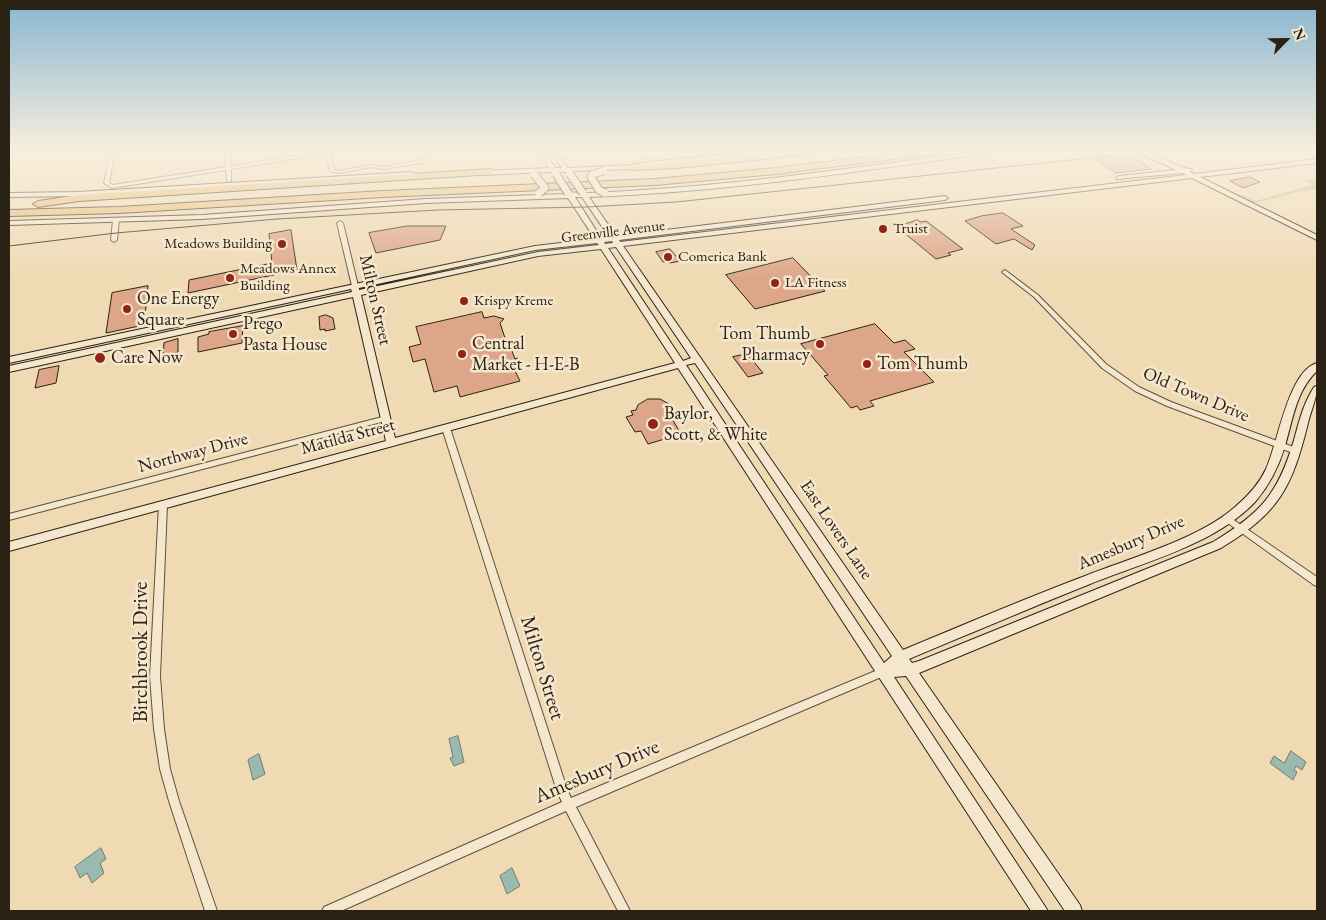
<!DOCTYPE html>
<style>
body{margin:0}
#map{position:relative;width:1326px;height:920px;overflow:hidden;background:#efdab4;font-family:"EB Garamond",serif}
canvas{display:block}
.frame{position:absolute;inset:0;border:10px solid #2b2216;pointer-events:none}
.north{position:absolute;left:1261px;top:15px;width:50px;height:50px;-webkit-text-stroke:4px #f5e7ce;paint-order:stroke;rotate:67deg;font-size:14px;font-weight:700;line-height:20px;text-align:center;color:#2b2216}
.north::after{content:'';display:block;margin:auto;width:18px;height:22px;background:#2b2216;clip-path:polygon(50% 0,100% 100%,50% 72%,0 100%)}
</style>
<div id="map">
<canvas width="1326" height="920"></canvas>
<div class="frame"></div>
<div class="north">N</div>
</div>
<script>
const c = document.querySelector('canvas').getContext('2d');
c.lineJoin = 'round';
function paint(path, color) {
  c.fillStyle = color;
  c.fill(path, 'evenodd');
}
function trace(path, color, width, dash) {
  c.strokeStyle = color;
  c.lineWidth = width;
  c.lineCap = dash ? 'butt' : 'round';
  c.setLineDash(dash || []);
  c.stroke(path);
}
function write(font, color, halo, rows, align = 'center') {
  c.font = font + ' "EB Garamond",serif';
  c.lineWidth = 5;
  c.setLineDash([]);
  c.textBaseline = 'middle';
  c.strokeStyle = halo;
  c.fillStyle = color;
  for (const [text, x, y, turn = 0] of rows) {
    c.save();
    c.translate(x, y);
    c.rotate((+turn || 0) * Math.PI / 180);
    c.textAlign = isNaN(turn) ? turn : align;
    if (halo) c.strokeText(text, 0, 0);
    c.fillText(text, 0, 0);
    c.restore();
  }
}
paint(new Path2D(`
 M 1317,178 L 1317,189 L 1298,192 L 1255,203 L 1240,195 L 1242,195 L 1256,201 L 1312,185 L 1303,180 Z`), '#b2c192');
const water = new Path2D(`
 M 458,736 L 464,762 L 454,766 L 450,758 L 453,757 L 449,739 Z
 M 1291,751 L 1306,762 L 1302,770 L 1296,766 L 1294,770 L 1297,772 L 1293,780 L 1270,763 L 1274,756 L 1284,763 Z
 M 259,754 L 265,774 L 253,780 L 248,760 Z
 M 101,848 L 106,859 L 100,863 L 104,873 L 92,883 L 87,873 L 80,878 L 75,867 Z
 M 512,868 L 520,886 L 507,894 L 500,876 Z`);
paint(water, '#9abaaf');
trace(water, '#6e7d72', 1);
const building = new Path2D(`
 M 1086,151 L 1110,151 L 1111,158 L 1132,156 L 1151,169 L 1116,173 Z
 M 1250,177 L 1260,182 L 1243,188 L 1230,181 Z
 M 1003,213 L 1023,226 L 1011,229 L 1035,245 L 1032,250 L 1014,239 L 996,244 L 965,221 L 981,216 Z
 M 918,220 L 920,222 L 926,221 L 963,249 L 948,253 L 951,255 L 936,259 L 897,227 Z
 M 407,226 L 446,226 L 440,240 L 376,253 L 369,233 Z
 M 291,230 L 297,270 L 188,293 L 189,280 L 272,263 L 269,234 Z
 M 670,249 L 680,261 L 670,263 L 668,261 L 663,262 L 656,252 Z
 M 793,258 L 825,291 L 755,309 L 726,275 Z
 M 148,286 L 144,325 L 106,333 L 112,293 Z
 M 482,312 L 484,318 L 494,316 L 504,319 L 500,323 L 509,350 L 512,351 L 515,359 L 518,358 L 523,369 L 515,371 L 520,381 L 460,397 L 457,386 L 434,392 L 425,359 L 413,362 L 409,347 L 421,344 L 416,327 Z
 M 326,315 L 333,318 L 335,329 L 325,331 L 325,329 L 320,330 L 319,317 Z
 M 875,324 L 894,343 L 905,340 L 915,349 L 904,352 L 934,382 L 870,401 L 874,406 L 860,410 L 857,406 L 851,408 L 824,376 L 828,375 L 801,344 Z
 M 243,326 L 242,343 L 198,352 L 198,337 L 209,334 L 209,332 Z
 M 178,339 L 178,352 L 163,356 L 164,343 Z
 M 747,354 L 754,362 L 763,373 L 748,377 L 733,357 Z
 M 59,366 L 56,383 L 35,388 L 39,370 Z
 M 648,399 L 660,399 L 669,404 L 671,408 L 671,417 L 681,434 L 648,444 L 641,431 L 635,432 L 626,417 L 633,415 L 631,411 L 636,410 L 638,405 Z`);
paint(building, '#dda689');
trace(building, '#2b2216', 1);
const street = new Path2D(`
 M 111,151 L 115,151 L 109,183 L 113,185 L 226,167 L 226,151 L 230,151 L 231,166 L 325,151 L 335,151 L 330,153 L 334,170 L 339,171 L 370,165 L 384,167 L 422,160 L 428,156 L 426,151 L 430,151 L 432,157 L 425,162 L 384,169 L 370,167 L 339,173 L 330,171 L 325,154 L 231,169 L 231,181 L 229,182 L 227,181 L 226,170 L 112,188 L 104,183 Z
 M 638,151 L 642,151 L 648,158 L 648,159 L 644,159 Z
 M 116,218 L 119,220 L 117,240 L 114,242 L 111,240 L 113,220 Z
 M 340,221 L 343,223 L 358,286 L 355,288 L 352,286 L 337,223 Z
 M 1005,270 L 1038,295 L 1106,364 L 1139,387 L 1171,402 L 1299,449 L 1300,451 L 1299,453 L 1293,453 L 1167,406 L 1135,391 L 1102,368 L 1034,297 L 1003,273 L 1002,272 Z
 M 386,416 L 389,416 L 390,418 L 389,420 L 9,520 L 9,514 Z
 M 446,425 L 450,428 L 567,789 L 571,798 L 880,669 L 883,668 L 886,669 L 888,672 L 886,675 L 576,807 L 630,911 L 618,911 L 566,811 L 341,911 L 322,911 L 324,907 L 562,802 L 557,791 L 442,428 Z
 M 163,502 L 166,503 L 167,505 L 160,676 L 164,729 L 170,769 L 179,801 L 217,911 L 205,911 L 169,801 L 160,769 L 154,729 L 150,676 L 159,505 L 160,503 Z
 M 1228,516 L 1317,577 L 1317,586 L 1314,585 L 1225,521 L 1224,519 L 1225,517 Z`);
const secondary = new Path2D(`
 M 538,151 L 544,151 L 555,168 L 562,168 L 549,151 L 555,151 L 568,168 L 633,165 L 647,162 L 759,151 L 779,151 L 776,153 L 647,166 L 633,169 L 571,171 L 573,174 L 570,176 L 565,172 L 557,172 L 557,174 L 555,175 L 551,172 L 482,175 L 479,173 L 482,171 L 549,168 Z
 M 976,151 L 991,151 L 988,153 C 856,172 723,192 589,197 L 616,236 L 945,196 L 948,198 L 945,200 L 619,240 L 620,242 L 1186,175 L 1182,173 L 1117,179 L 1116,178 L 1119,176 L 1176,170 L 1135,151 C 1156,151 1172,167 1191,169 L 1192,170 L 1190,172 L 1194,174 L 1317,159 L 1317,163 L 1200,177 L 1317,235 L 1317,240 L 1192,178 L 623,246 L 903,650 C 963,625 1024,599 1085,576 C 1130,558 1199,539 1235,507 C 1248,496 1259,484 1266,469 C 1278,444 1288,371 1317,363 L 1317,371 C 1296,391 1293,419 1285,446 C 1279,466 1269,486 1255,502 C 1214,545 1144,562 1090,584 C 1030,608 969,634 909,659 L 912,663 L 919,661 L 1213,542 C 1261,513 1278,494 1294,440 C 1299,422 1303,404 1314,387 L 1317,386 C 1317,399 1311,410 1308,423 C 1292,488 1279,513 1221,548 L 919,673 L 1080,905 L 1082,911 L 1065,911 L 906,676 L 894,677 L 1048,911 L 1031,911 L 678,368 L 9,551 L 9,542 L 386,441 L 353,297 L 9,372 L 9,366 L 352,292 L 351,289 L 9,363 L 9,357 L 535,246 L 595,239 L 568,198 L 426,203 L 202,219 L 9,225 L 9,221 L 202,215 L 426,199 L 566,194 L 569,192 L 580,193 L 583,191 L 586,193 C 717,188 847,169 976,151 ZM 575,197 L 582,197 L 609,237 L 601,238 ZM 612,241 L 613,243 L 605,244 L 604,242 ZM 597,243 L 599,245 L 538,252 L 359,290 L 359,288 L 535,250 ZM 616,247 L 691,358 L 683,361 L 608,248 ZM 601,249 L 675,363 L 395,438 L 361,295 L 538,256 ZM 695,363 L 892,656 L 884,663 L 686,365 Z
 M 412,172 L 415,174 L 414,175 L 78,196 L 9,197 L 9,193 L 78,192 Z`);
const highway = new Path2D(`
 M 789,151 L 816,151 L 812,154 L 677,168 L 633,170 L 629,167 L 633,164 L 677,162 Z
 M 914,151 L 937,151 L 933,154 L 776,174 L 655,185 L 383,197 L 119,213 L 9,216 L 9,210 L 119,207 L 383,191 L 655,179 L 776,168 Z
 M 491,169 L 494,170 L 494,174 L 79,201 L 38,207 L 33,204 L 38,201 L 79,195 Z`);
trace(street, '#5c503e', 2);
trace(secondary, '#2b2216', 2);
trace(highway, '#2b2216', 2);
paint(street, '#f5e7ce');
paint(secondary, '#f5e7ce');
paint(highway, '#e8bd7a');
trace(new Path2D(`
 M 9,246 L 116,233 L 277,219 L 438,210 L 587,207 L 676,202 L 1156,151`), '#2b2216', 1);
const secondaryBridge = new Path2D(`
 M 603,171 L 593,174 L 591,177 L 599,190 L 605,193
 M 534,174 L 545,188 L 539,193
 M 556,174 L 568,193
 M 570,174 L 583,193`);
trace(secondaryBridge, '#2b2216', 9, []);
trace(secondaryBridge, '#f5e7ce', 7);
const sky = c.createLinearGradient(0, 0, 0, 280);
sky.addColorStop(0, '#89b6d1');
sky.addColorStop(0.54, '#f8eedd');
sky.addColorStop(1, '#f8eedd00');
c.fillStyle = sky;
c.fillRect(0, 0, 1326, 280);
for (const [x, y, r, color] of [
 [883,229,5,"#8f2418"],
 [282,244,5,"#8f2418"],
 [668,257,5,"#8f2418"],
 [230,278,5,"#8f2418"],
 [775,283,5,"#8f2418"],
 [464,301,5,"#8f2418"],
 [127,309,5,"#8f2418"],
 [233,334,5,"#8f2418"],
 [820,344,5,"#8f2418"],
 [462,354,5,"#8f2418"],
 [100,358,6,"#8f2418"],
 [867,364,5,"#8f2418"],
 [653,424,6,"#8f2418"]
]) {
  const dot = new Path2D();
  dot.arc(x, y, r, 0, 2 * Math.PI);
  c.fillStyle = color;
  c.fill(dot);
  trace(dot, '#f5e7ce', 2);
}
write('15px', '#2b2216', '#f5e7ce', [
 ["Truist",893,229],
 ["Meadows Building",272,244,"right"],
 ["Comerica Bank",678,257],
 ["Meadows Annex",240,269],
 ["Building",240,286],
 ["LA Fitness",785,283],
 ["Krispy Kreme",474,301]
], 'left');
write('15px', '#2b2216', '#f5e7ce', [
 ["Greenville Avenue",613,232,-7]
]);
write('18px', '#2b2216', '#f5e7ce', [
 ["One Energy",137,299],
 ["Square",137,320],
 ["Prego",243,324],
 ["Pasta House",243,345],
 ["Tom Thumb",810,334,"right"],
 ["Pharmacy",810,355,"right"],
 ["Central",472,344],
 ["Market - H-E-B",472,365],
 ["Care Now",111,358],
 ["Tom Thumb",877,364],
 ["Baylor,",664,414],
 ["Scott, & White",664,435]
], 'left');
write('18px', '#2b2216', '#f5e7ce', [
 ["Milton Street",375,300,77],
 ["Old Town Drive",1196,395,23],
 ["Matilda Street",348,437,-15],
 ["Northway Drive",193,453,-15],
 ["East Lovers Lane",836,530,56],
 ["Amesbury Drive",1131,543,-23]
]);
write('21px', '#2b2216', '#f5e7ce', [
 ["Birchbrook Drive",141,652,-90],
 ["Milton Street",542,668,73],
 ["Amesbury Drive",597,772,-23]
]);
</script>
